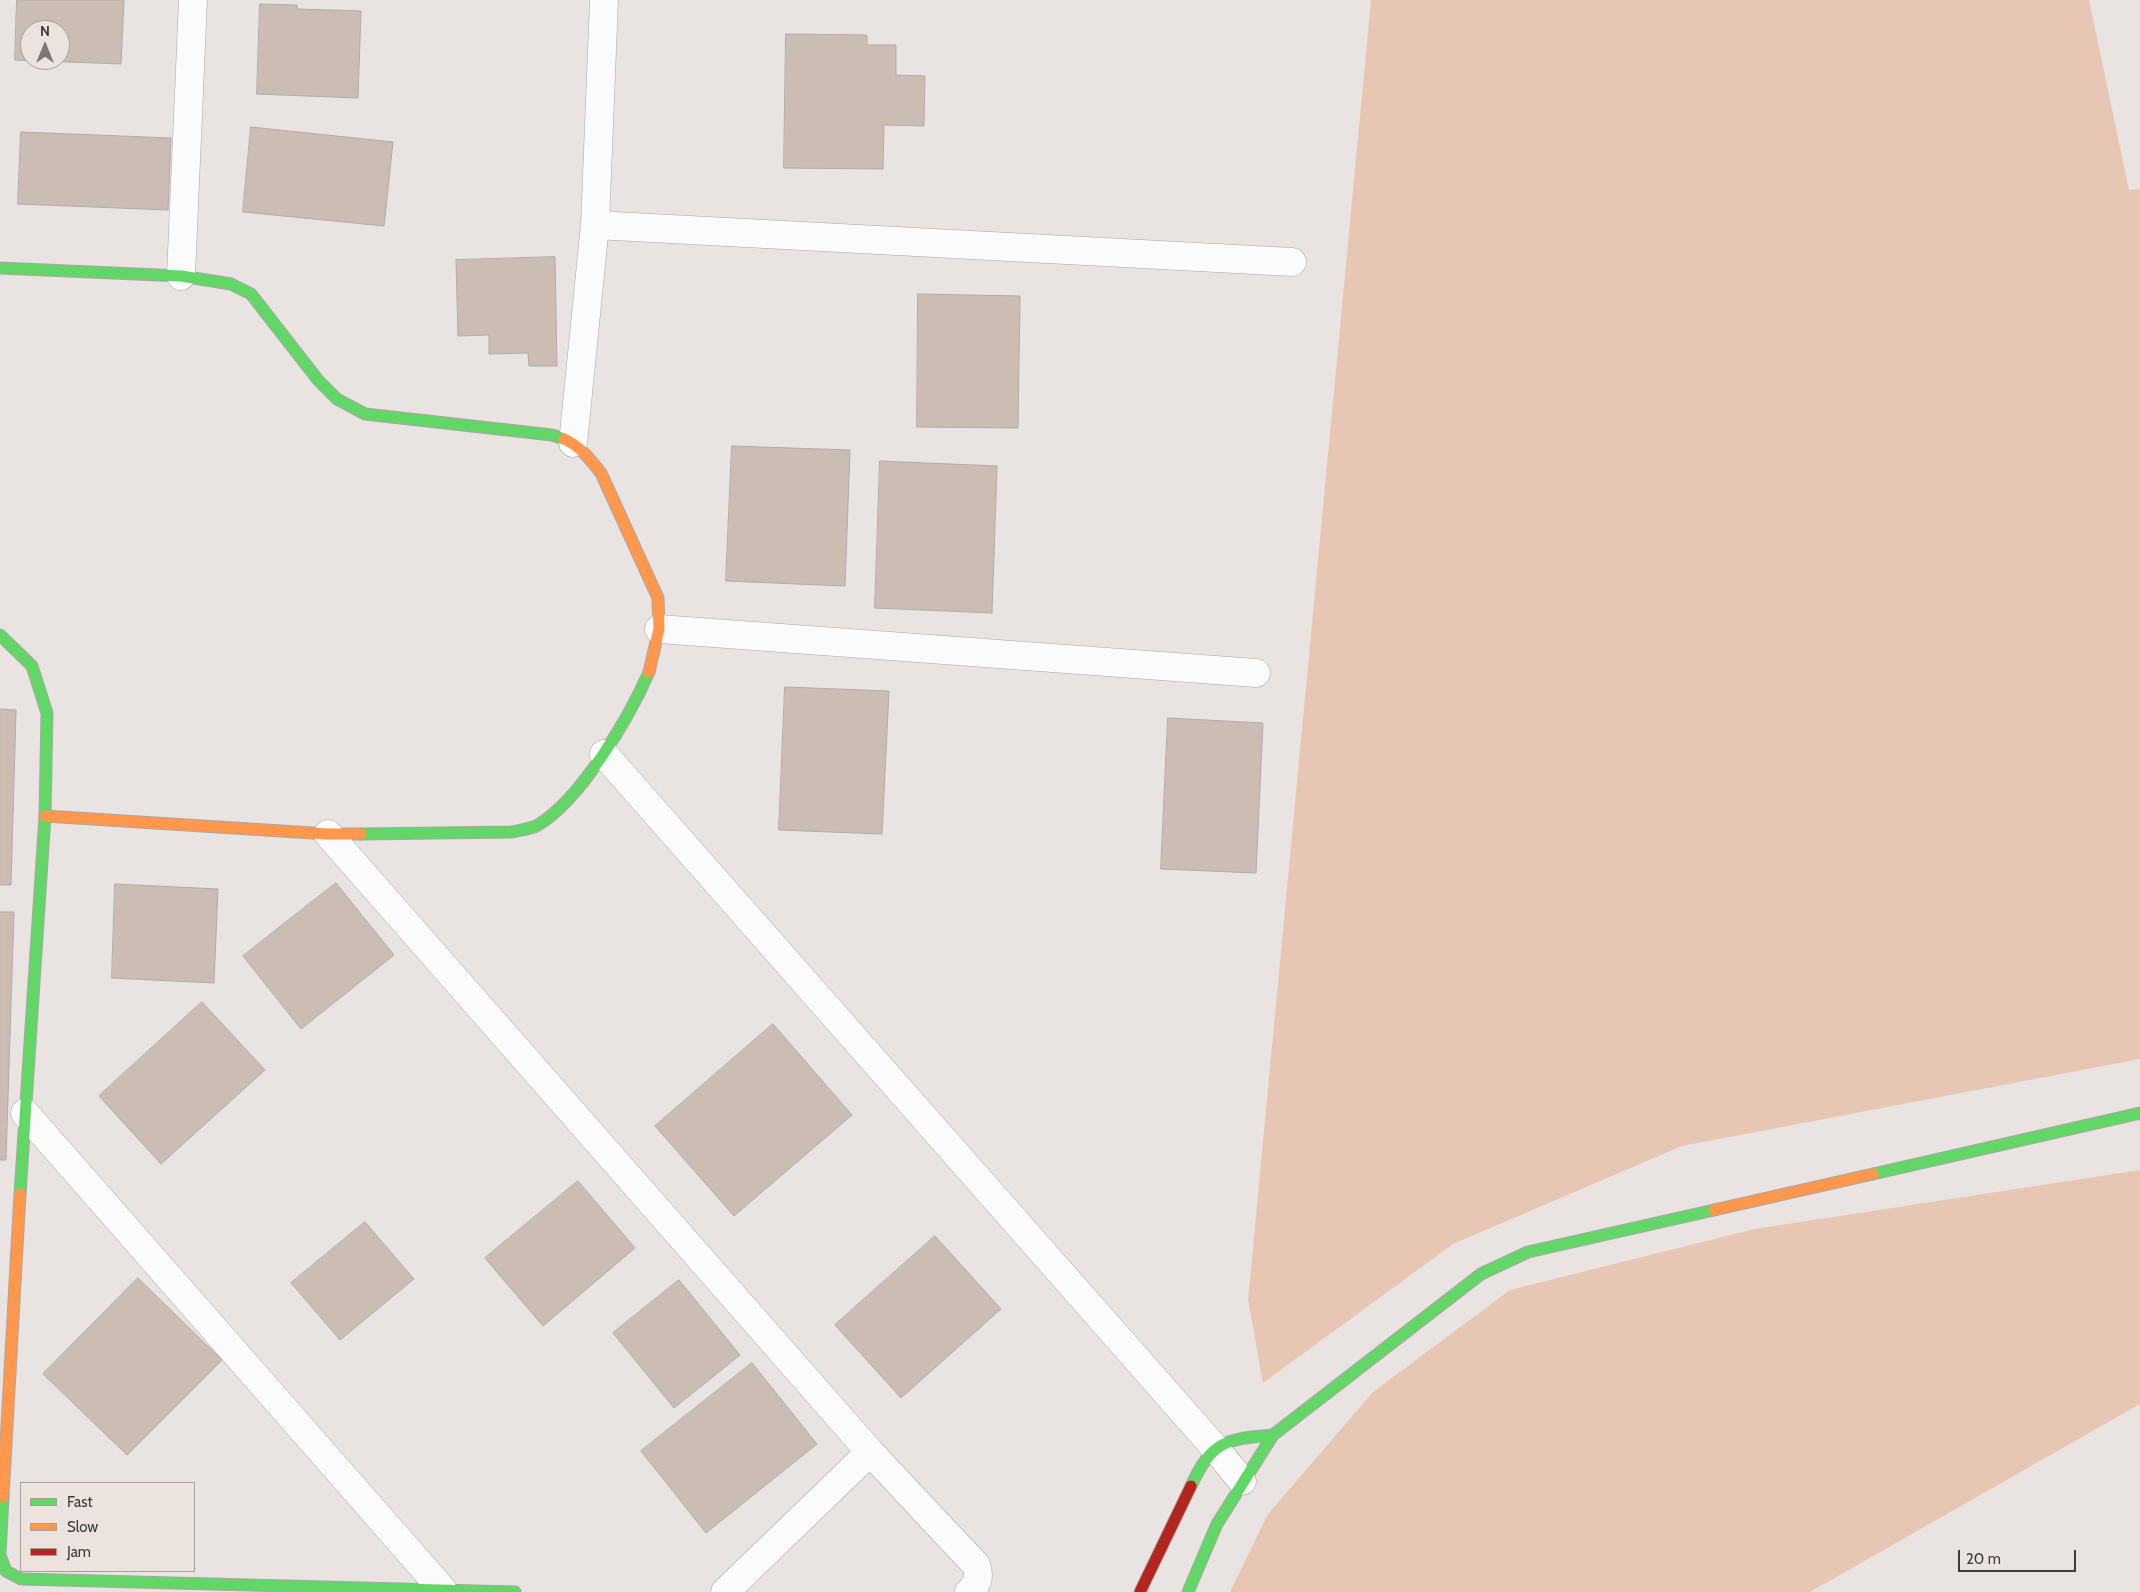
<!DOCTYPE html>
<style>
body{margin:0}
#map{position:relative;width:2140px;height:1592px;overflow:hidden;background:#e9e4e2;font-family:Cabin,sans-serif}
canvas{display:block}
.legend{position:absolute;left:20px;top:1482px;width:175px;height:90px;box-sizing:border-box;background:#ece3df;border:1px solid #a6a09d;margin:0;padding:6px 9px;list-style:none;font-size:15px;color:#3e3b39}
.legend li{display:flex;align-items:center;gap:10px;height:25px}
.legend b{width:25px;border:1px solid #a6a09d}
.north{position:absolute;left:20px;top:20px;width:50px;height:50px;box-sizing:border-box;background:#ece3df;border:1px solid #a6a09d;border-radius:50%;rotate:0deg;font-size:14px;font-weight:700;line-height:20px;text-align:center;color:#3e3b39}
.north::after{content:'';display:block;margin:auto;width:18px;height:22px;background:#7a7674;clip-path:polygon(50% 0,100% 100%,50% 72%,0 100%)}
.scale{position:absolute;left:1958px;top:1550px;width:118px;height:22px;box-sizing:border-box;border:2px solid #3e3b39;border-top:0;padding-left:6px;font-size:15px;line-height:18px;white-space:nowrap;color:#3e3b39;-webkit-text-stroke:4px #ece3df;paint-order:stroke}
</style>
<div id="map">
<canvas width="2140" height="1592"></canvas>
<ul class="legend">
<li><b style="height:6px;background:#63d668"></b>Fast</li>
<li><b style="height:6px;background:#ff974d"></b>Slow</li>
<li><b style="height:6px;background:#b3261e"></b>Jam</li>
</ul>
<div class="north">N</div>
<div class="scale">20 m</div>
</div>
<script>
const c = document.querySelector('canvas').getContext('2d');
c.lineJoin = 'round';
function paint(path, color) {
  c.fillStyle = color;
  c.fill(path, 'evenodd');
}
function trace(path, color, width, dash) {
  c.strokeStyle = color;
  c.lineWidth = width;
  c.lineCap = dash ? 'butt' : 'round';
  c.setLineDash(dash || []);
  c.stroke(path);
}
paint(new Path2D(`
 M 1371,0 L 2089,0 L 2129,190 L 2140,189 L 2140,1059 L 1682,1146 L 1453,1244 L 1263,1383 L 1248,1300 Z
 M 2140,1170 L 2140,1404 L 1810,1592 L 1230,1592 L 1268,1514 L 1373,1392 L 1510,1290 L 1755,1229 Z`), '#e8c6b4');
const building = new Path2D(`
 M 17,0 L 124,0 L 121,64 L 15,60 ZM 30,30 L 60,30 L 60,60 L 30,60 Z
 M 260,4 L 297,5 L 297,9 L 361,11 L 358,98 L 257,94 Z
 M 786,34 L 867,35 L 867,45 L 896,45 L 896,75 L 925,76 L 924,126 L 884,125 L 883,169 L 784,168 Z
 M 251,127 L 393,142 L 384,226 L 243,212 Z
 M 21,132 L 171,138 L 168,210 L 18,204 Z
 M 555,257 L 557,366 L 529,366 L 528,353 L 489,354 L 489,335 L 458,336 L 456,260 Z
 M 918,294 L 1020,296 L 1018,428 L 917,427 Z
 M 732,446 L 850,450 L 845,586 L 726,581 Z
 M 880,461 L 997,466 L 992,613 L 875,608 Z
 M 785,687 L 889,691 L 882,834 L 779,830 Z
 M 0,709 L 16,710 L 11,885 L 0,885 Z
 M 1168,718 L 1263,723 L 1256,873 L 1161,869 Z
 M 336,883 L 394,955 L 301,1029 L 243,956 Z
 M 115,884 L 218,889 L 214,983 L 112,978 Z
 M 0,912 L 14,912 L 6,1160 L 0,1160 Z
 M 202,1002 L 265,1070 L 161,1164 L 99,1096 Z
 M 773,1024 L 852,1115 L 734,1216 L 655,1126 Z
 M 578,1181 L 635,1248 L 543,1326 L 485,1258 Z
 M 365,1222 L 414,1279 L 340,1340 L 291,1283 Z
 M 935,1236 L 1001,1309 L 901,1398 L 835,1325 Z
 M 138,1278 L 222,1360 L 127,1455 L 43,1374 Z
 M 679,1280 L 740,1355 L 674,1408 L 613,1333 Z
 M 752,1363 L 817,1444 L 706,1533 L 641,1451 Z`);
paint(building, '#ccbdb4');
trace(building, '#afaba9', 1);
const street = new Path2D(`
 M 595,225 L 1292,262
 M 181,276 L 193,0
 M 573,443 L 595,225 L 604,0
 M 659,629 L 1256,673
 M 604,754 L 1215,1448 L 1242,1481
 M 328,834 L 870,1452 L 976,1565 C 980,1576 978,1585 969,1592
 M 25,1113 L 442,1589
 M 725,1592 L 870,1452`);
const fast = new Path2D(`
 M 0,268 L 181,276 L 231,284 L 251,294 L 318,380 L 337,399 L 365,414 L 552,435 L 564,439
 M 0,635 L 32,666 L 47,713 L 45,816 L 20,1194
 M 361,834 L 512,832 C 520,830 531,829 538,825 C 581,799 629,718 649,672
 M 1873,1174 L 2140,1113
 M 1191,1486 C 1212,1441 1225,1439 1273,1435
 M 3,1497 L 0,1555 L 6,1571 L 21,1579 L 515,1592
 M 1188,1592 L 1217,1524 L 1273,1435 L 1481,1274 L 1528,1252 L 1714,1210`);
const slow = new Path2D(`
 M 564,439 C 580,446 590,459 601,473 L 658,598 L 659,629 L 649,672
 M 45,816 L 328,834 L 361,834
 M 1714,1210 L 1873,1174
 M 3,1497 L 20,1194`);
const jam = new Path2D(`
 M 1140,1592 L 1191,1486`);
trace(street, '#aaa6a5', 29);
trace(fast, '#aaa6a5', 13);
trace(slow, '#aaa6a5', 13);
trace(jam, '#aaa6a5', 13);
trace(street, '#fcfbfb', 28);
trace(fast, '#63d668', 11);
trace(slow, '#ff974d', 11);
trace(jam, '#b3261e', 11);
</script>
